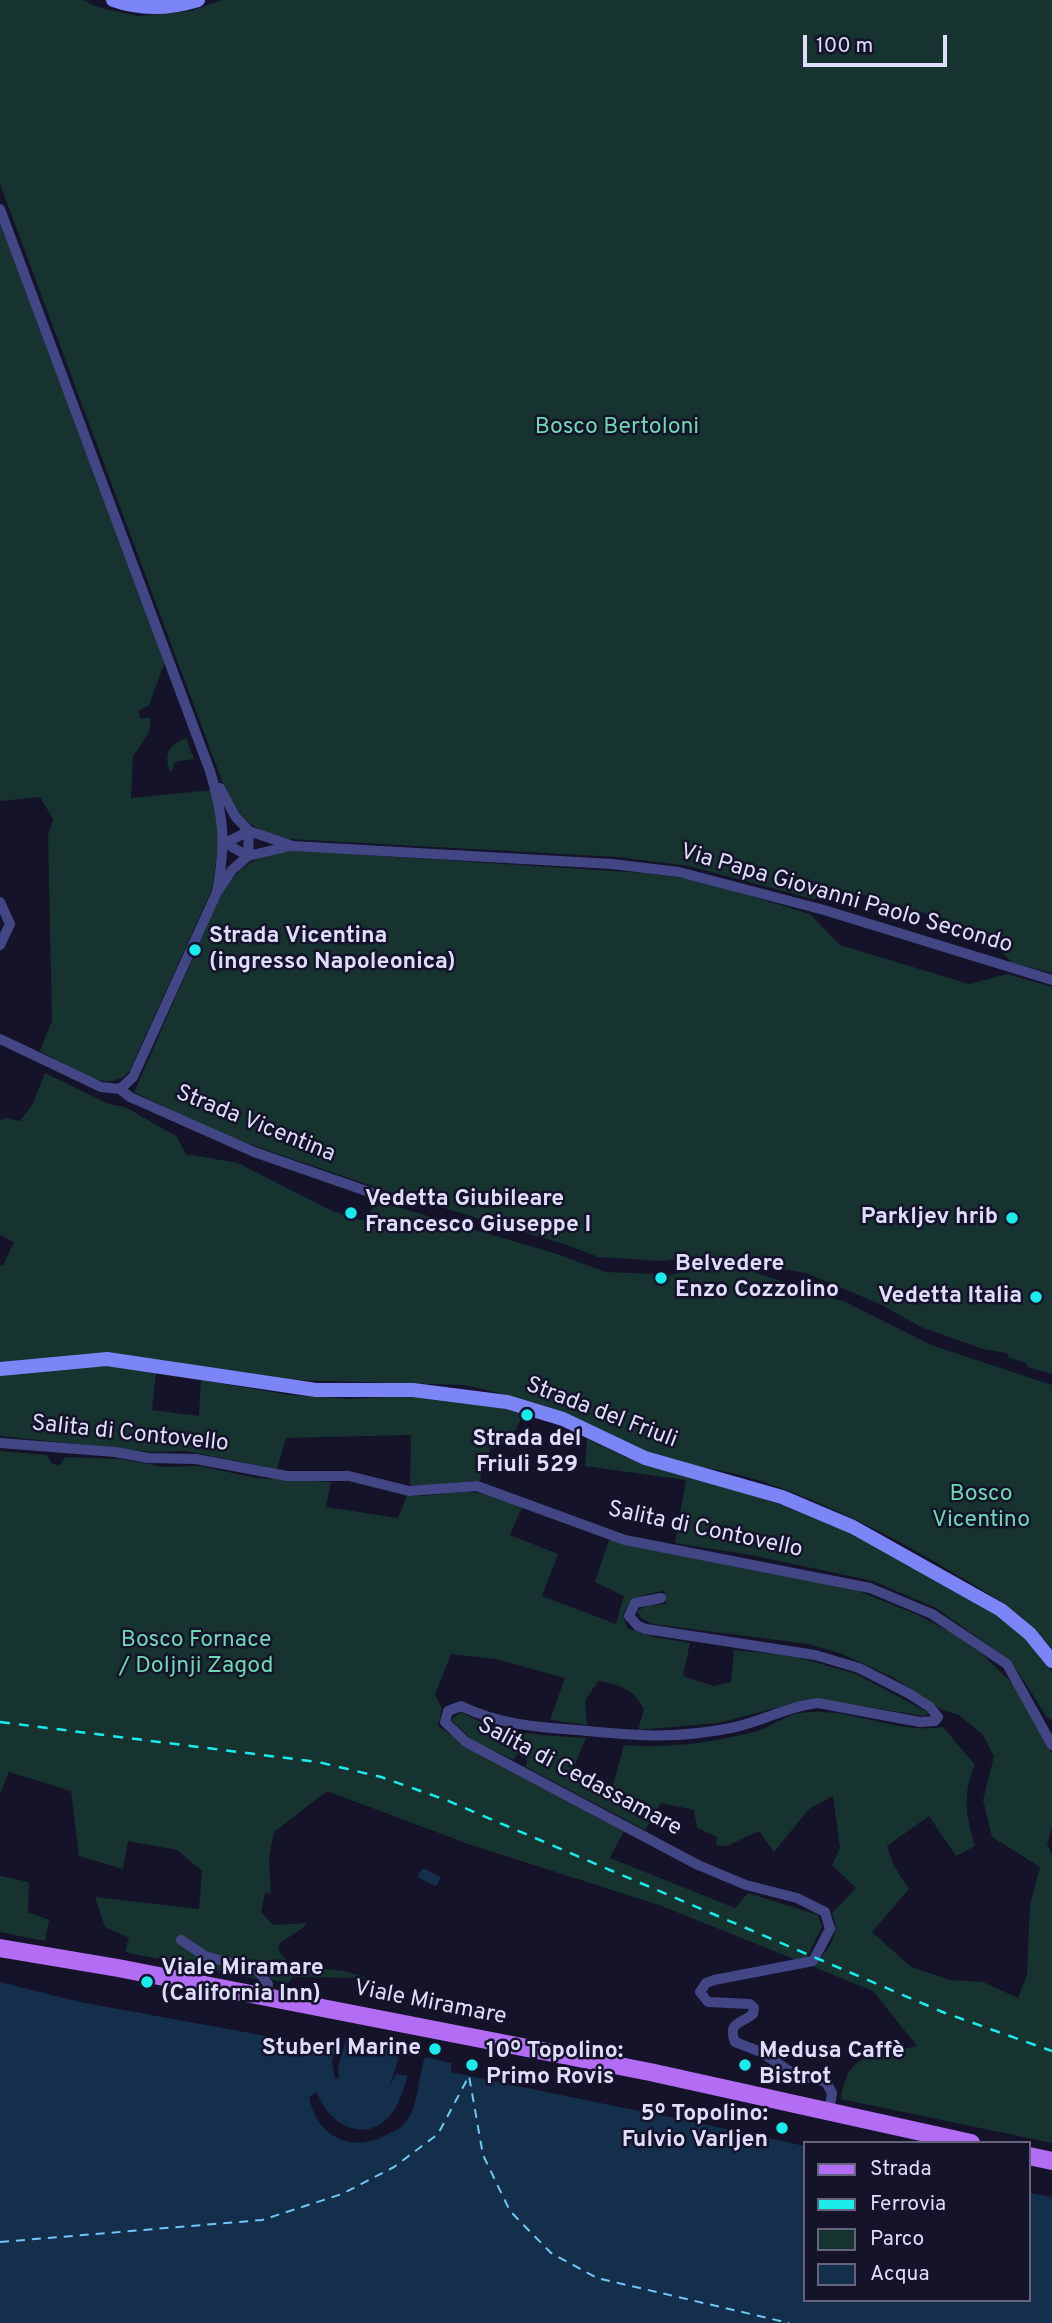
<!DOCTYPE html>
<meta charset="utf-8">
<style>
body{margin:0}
#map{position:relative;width:1052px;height:2323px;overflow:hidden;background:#141329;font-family:Overpass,sans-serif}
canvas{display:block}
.legend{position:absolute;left:803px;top:2141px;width:228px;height:161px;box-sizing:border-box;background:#141329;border:2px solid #65647d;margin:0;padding:9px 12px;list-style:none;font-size:21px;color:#deddfc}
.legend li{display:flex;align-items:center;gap:14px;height:35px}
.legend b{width:35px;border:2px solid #65647d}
.scale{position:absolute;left:803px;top:35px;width:144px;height:32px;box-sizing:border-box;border:4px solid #deddfc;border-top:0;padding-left:9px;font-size:21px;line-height:24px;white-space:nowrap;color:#deddfc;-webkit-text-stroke:5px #141329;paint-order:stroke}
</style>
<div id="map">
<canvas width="1052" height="2323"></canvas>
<ul class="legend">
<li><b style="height:9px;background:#b36df4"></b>Strada</li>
<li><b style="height:9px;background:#18edec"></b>Ferrovia</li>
<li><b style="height:19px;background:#16332f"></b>Parco</li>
<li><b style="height:19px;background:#132f4c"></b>Acqua</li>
</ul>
<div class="scale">100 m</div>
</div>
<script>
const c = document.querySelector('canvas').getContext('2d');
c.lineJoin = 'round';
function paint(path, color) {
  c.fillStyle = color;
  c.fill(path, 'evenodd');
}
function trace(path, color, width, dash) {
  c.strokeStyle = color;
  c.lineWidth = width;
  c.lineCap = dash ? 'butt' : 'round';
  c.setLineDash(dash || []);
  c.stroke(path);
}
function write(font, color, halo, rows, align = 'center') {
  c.font = font + ' Overpass,sans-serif';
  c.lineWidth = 5;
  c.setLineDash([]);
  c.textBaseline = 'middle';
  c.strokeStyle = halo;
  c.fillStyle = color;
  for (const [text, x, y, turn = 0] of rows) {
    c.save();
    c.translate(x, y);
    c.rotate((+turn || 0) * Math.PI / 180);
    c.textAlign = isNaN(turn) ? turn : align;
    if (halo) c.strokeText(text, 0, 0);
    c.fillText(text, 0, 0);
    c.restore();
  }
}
paint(new Path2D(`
 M 0,0 L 83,0 L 97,7 L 138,16 L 191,11 L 222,0 L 1052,0 L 1052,973 L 1012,963 L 985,932 L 857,893 L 813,899 L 689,866 L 618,857 L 288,839 C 251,829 243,822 225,789 L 0,184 Z
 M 0,223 L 165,662 L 149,705 L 139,711 L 140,718 L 151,718 L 149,732 L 133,757 L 131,798 L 212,790 L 218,817 L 218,846 L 212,889 L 130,1070 C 108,1099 66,1064 40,1051 L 52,1021 L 48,835 L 53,819 L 40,797 L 0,801 Z
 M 186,738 L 194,759 L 175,762 L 171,773 C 163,757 168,744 186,738 Z
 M 285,850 L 645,873 L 697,880 L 810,914 L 840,945 L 969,984 L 1007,974 L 1052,987 L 1052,1374 L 1028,1367 L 1026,1363 L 1009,1358 L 1007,1353 L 983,1349 L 921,1327 L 882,1305 L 806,1273 L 702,1256 L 662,1261 L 598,1257 L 567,1245 L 381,1189 L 225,1136 L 134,1092 L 221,894 C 241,864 251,860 285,850 Z
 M 45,1073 L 109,1104 L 125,1107 L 176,1136 L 186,1154 L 238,1163 L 332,1211 L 364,1221 L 377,1201 L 557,1254 L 606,1272 L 658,1274 L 660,1283 L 665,1276 L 706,1267 L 747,1270 L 845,1302 L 931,1345 L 1052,1385 L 1052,1649 C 1024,1612 986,1592 947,1569 C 888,1534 826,1503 761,1481 C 725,1469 687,1467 652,1454 C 586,1429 536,1398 464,1385 L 263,1379 L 111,1353 L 0,1363 L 0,1266 L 4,1264 L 14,1242 L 0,1235 L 0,1120 L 5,1118 L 20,1121 L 32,1105 Z
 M 81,1364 L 117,1366 L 156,1373 L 152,1410 L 199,1416 L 201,1380 L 290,1395 L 350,1399 L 403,1396 L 485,1403 L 523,1415 L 510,1441 L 491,1447 L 479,1481 C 456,1481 433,1489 410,1485 L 411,1435 L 286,1438 L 277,1469 L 186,1451 L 152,1452 L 0,1436 L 0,1374 Z
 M 587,1439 L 625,1457 L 783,1505 L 837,1527 L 872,1544 L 1013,1624 L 1052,1672 L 1052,1720 L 1047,1717 L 1011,1661 L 936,1608 L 873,1581 L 751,1555 L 675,1543 L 686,1480 L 585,1466 Z
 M 0,1451 L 47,1455 L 52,1464 L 60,1465 L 65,1457 L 121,1459 L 164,1467 L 200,1466 L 256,1478 L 331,1482 L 326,1507 L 398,1518 L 407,1495 C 428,1498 447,1492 468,1492 C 486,1492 505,1501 522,1507 L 510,1535 L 558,1554 L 542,1596 L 616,1624 L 624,1596 L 595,1582 L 609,1540 L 851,1588 L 916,1614 L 950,1632 L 982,1654 L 1014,1685 L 1052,1753 L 1052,1827 L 1047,1844 L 1052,1854 L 1052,2143 L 841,2099 C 847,2050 878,2054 917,2046 L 873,1991 L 814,1967 C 827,1950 842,1934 832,1913 L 856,1888 L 832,1865 L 840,1848 L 833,1796 L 809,1809 L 774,1852 L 759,1831 L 727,1846 L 716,1845 L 717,1837 L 697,1828 L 694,1810 L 661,1803 L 645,1830 L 526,1767 L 527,1760 L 517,1754 L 514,1760 L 473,1741 L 451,1720 L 461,1712 C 498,1735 544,1735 586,1738 L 571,1774 L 613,1785 L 624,1745 C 668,1749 715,1742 757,1731 C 772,1727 785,1715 801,1713 C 847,1705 895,1735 943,1727 L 975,1765 C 962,1794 966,1816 975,1846 L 956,1856 L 929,1816 L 887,1846 L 894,1866 L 909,1889 L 872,1932 L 911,1967 L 950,1980 L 983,1982 L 1018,1998 L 1027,1975 L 1030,1905 L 1040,1867 L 992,1837 L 983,1800 L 994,1756 L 983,1735 L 959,1715 L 941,1709 L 894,1678 L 840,1653 L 808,1644 L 653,1624 L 641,1618 L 637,1611 L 648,1605 L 666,1604 L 664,1591 C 644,1595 631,1595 623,1615 L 627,1628 L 654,1637 L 690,1643 L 683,1676 L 714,1686 L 731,1682 L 734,1650 L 793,1656 L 856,1674 L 929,1713 L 924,1716 L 814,1698 L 718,1723 L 638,1730 L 644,1709 C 632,1688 621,1685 598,1681 L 585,1701 L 587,1725 L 550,1720 L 565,1678 L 495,1659 L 451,1654 L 435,1695 L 442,1708 L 438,1726 L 482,1756 L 624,1831 L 610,1858 L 735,1908 L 748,1893 L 818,1915 L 822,1927 L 807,1957 L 799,1961 L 659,1905 L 471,1845 L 327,1791 L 274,1832 L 269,1858 L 271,1894 L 265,1893 L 261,1912 L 273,1925 L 306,1923 L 304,1927 L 280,1943 L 278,1950 L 291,1965 L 344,1971 L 367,1978 L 293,1977 L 288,1983 L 272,1980 C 256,1958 229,1960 206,1951 C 197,1947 189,1941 181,1936 L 176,1941 L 203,1960 L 254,1974 L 262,1980 L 125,1952 L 129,1938 L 105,1927 L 95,1897 L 199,1909 L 202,1871 L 177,1850 L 128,1841 L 123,1869 L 79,1856 L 71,1791 L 9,1772 L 0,1794 Z
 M 0,1876 L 29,1882 L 28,1912 L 49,1920 L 45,1941 L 0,1932 Z`), '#16332f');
paint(new Path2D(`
 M 423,1868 L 441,1877 L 436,1886 L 417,1877 Z
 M 0,1982 L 80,2002 L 310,2044 L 320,2048 L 336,2048 L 332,2062 L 335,2079 L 339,2077 L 338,2067 L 346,2039 L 401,2050 L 390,2085 L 396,2074 L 408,2076 C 403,2089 399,2106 389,2117 C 362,2145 327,2122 317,2092 L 309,2097 C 317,2136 350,2154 386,2135 C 395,2131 402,2128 408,2119 C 419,2102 418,2077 425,2057 L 451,2063 L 451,2072 C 572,2098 684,2119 805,2146 L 805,2300 L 1029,2300 L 1029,2193 L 1052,2197 L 1052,2323 L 0,2323 Z`), '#132f4c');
trace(new Path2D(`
 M 0,2242 L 262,2220 L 342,2194 L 394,2167 L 438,2134 L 469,2076 L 483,2155 L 510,2211 L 551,2253 L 597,2278 L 789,2323`), '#73c6f4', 2, [9, 7]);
trace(new Path2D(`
 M 0,209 L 210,771 C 224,819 226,842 217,892
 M 249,831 L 293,846 L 612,864 L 679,872 L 824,910 L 1052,980
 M 225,843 L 248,856
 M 225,843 L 249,831
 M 248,856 L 290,846
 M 0,902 L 10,924 L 0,945
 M 0,1039 L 101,1087 L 120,1089
 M 120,1089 L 133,1077 L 217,892 L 232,870 L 248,856 L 249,831 L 235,816 L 220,788
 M 120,1089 L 130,1097 L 254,1152 L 378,1195
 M 0,1443 L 115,1452 L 148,1458 L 196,1459 L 287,1476 L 349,1476 L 409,1491 L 477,1486 L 625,1540 L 870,1588 L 932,1614 L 1007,1664 L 1052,1745
 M 661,1598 L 635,1603 L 629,1616 L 638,1626 L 646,1629 L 815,1655 L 859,1668 L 908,1693 L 930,1707 L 938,1717 L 935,1721 L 920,1722 L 818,1703 C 788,1706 761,1722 731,1728 C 670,1740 635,1735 576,1730 C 535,1727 498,1724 461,1706 L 448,1711 L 445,1722 L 466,1742 L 698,1865 L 746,1885 L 797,1898 L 825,1912 L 830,1929 L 813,1961 L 714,1980 L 706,1983 L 700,1992 L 708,2002 L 750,2004 L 754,2008 L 753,2014 C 741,2024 727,2022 735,2042 L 761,2052 L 792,2073 L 826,2082 L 832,2093 L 829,2111
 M 181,1940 L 205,1956 L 257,1970 L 268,1984 L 266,1997`), '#424684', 10);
trace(new Path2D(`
 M 113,0 C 141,10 169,9 198,0
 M 0,1369 L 107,1359 L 316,1390 L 413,1390 L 507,1402 L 563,1419 L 645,1458 L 782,1497 L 853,1527 L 1001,1610 L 1030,1634 L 1052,1661`), '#7c85f5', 14);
trace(new Path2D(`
 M 0,1948 L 118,1968 L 650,2072 L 971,2143
 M 1029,2156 L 1052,2161`), '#b36df4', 18);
trace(new Path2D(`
 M 0,1722 L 318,1762 L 381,1777 L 446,1800 L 945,2013 L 1052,2051`), '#18edec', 2.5, [10, 9]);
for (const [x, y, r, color] of [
 [195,950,7,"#18edec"],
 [351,1213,7,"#18edec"],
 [1012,1218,7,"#18edec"],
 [661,1278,7,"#18edec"],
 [1036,1297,7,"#18edec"],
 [527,1415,7,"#18edec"],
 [147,1982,7,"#18edec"],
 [435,2049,7,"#18edec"],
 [472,2065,7,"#18edec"],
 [745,2065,7,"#18edec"],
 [782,2128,7,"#18edec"]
]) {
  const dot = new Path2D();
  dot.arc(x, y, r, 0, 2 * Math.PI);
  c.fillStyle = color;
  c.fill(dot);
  trace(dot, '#141329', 2.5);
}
write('23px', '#6dd8b2', '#141329', [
 ["Bosco Bertoloni",617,428],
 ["Bosco",981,1495],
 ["Vicentino",981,1521],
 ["Bosco Fornace",196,1641],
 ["/ Doljnji Zagod",196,1667]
]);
write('23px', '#deddfc', '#141329', [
 ["Via Papa Giovanni Paolo Secondo",846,900,16],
 ["Strada Vicentina",255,1125,22],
 ["Strada del Friuli",601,1414,21],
 ["Salita di Contovello",130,1435,6],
 ["Salita di Contovello",705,1531,12],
 ["Salita di Cedassamare",579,1778,28],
 ["Viale Miramare",430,2004,11]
]);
write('bold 23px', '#deddfc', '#141329', [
 ["Strada Vicentina",209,937],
 ["(ingresso Napoleonica)",209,963],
 ["Vedetta Giubileare",365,1200],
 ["Francesco Giuseppe I",365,1226],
 ["Parkljev hrib",998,1218,"right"],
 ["Belvedere",675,1265],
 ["Enzo Cozzolino",675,1291],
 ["Vedetta Italia",1022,1297,"right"],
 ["Strada del",527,1440,"center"],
 ["Friuli 529",527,1466,"center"],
 ["Viale Miramare",161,1969],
 ["(California Inn)",161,1995],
 ["Stuberl Marine",421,2049,"right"],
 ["10º Topolino:",486,2052],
 ["Primo Rovis",486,2078],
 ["Medusa Caffè",759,2052],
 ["Bistrot",759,2078],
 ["5º Topolino:",768,2115,"right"],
 ["Fulvio Varljen",768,2141,"right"]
], 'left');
</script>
